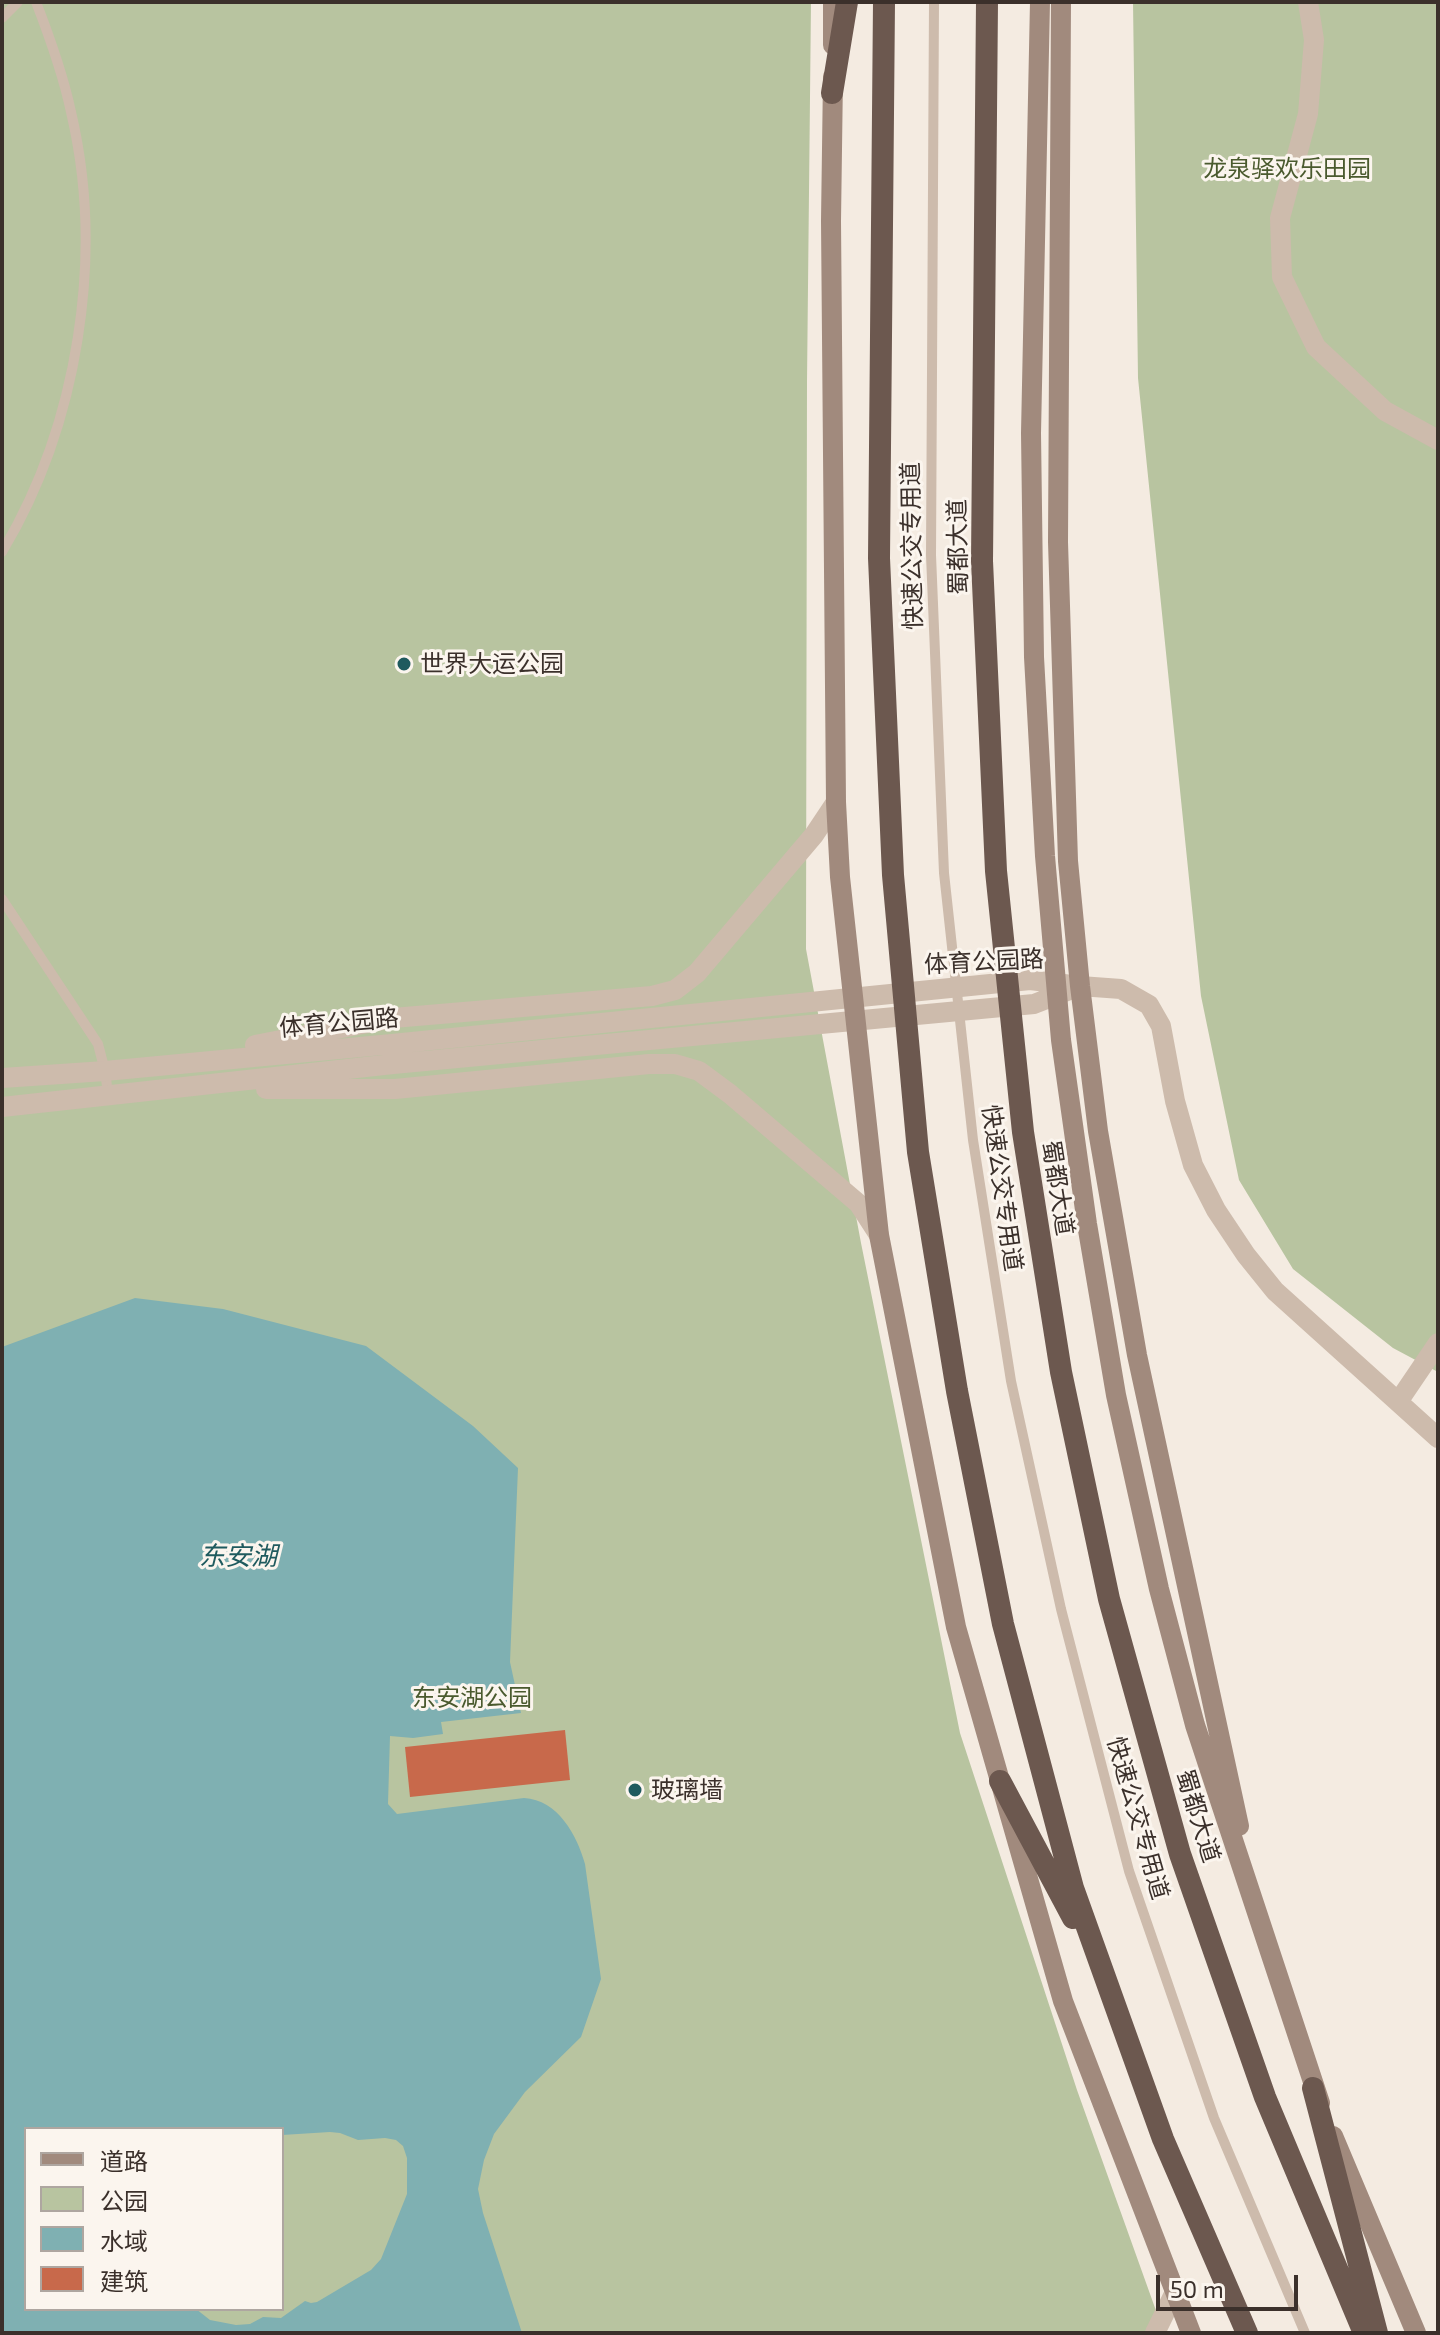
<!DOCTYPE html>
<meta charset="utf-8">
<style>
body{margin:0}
#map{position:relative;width:1440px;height:2335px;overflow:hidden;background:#f4ebe1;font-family:"Exo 2","Noto Sans SC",sans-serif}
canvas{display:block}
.frame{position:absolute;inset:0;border:4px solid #3b302b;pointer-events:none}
.legend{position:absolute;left:24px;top:2127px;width:260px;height:184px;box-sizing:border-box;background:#fbf5ee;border:2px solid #aea6a0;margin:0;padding:10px 14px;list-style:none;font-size:24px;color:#3b302b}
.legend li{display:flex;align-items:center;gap:16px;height:40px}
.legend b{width:40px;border:2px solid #aea6a0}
.scale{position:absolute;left:1156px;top:2275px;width:142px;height:36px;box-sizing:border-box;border:4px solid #3b302b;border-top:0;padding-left:10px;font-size:24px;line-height:28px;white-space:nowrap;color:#3b302b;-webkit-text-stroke:6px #fbf5ee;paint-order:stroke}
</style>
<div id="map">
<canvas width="1440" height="2335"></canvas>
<div class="frame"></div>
<ul class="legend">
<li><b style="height:10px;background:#a18a7d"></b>道路</li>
<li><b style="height:22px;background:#b8c4a0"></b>公园</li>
<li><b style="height:22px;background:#7fb0b2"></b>水域</li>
<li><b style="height:22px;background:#c8694b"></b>建筑</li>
</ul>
<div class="scale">50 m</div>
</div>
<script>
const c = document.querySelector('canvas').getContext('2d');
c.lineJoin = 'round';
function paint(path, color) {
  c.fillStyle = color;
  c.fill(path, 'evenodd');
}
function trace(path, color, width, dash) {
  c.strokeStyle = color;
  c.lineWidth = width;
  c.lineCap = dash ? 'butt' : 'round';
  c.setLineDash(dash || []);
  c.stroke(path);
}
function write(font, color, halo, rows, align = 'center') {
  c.font = font + ' "Exo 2","Noto Sans SC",sans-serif';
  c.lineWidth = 6;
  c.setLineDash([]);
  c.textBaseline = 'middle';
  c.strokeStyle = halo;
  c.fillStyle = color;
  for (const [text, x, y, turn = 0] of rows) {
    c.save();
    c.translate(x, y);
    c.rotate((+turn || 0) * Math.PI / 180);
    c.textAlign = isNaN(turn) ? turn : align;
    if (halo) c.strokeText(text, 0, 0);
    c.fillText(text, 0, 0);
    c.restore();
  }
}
paint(new Path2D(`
 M 2,2 L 811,2 L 807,381 L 806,949 L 861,1243 L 960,1733 L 1077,2090 L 1164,2333 L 2,2333 ZM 26,2129 L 282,2129 L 282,2309 L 26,2309 Z
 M 1133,2 L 1438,2 L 1438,1372 L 1393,1348 L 1293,1269 L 1239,1180 L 1201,996 L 1138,378 Z`), '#b8c4a0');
paint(new Path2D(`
 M 135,1298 L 223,1309 L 366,1346 L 473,1426 L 518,1468 L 510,1662 L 521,1713 L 441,1722 L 443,1734 L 413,1738 L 390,1736 L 388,1804 L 397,1814 L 524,1798 C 558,1800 577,1835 585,1864 L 601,1979 L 581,2037 L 525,2092 L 494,2134 L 484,2160 L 478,2189 L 483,2213 L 522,2333 L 2,2333 L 2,1347 ZM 26,2129 L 282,2129 L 282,2135 L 330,2132 L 340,2133 L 358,2140 L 385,2138 L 396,2140 L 403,2146 L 407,2158 L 407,2194 L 381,2259 L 371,2270 L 317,2302 L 311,2303 L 305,2301 L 281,2318 L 263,2317 L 250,2324 L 236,2325 L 210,2320 L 196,2309 L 26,2309 Z`), '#7fb0b2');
paint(new Path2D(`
 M 565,1730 L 570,1780 L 410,1797 L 405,1747 Z`), '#c8694b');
trace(new Path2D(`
 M 934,2 L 931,555 L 944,873 L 973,1140 L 1011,1381 L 1061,1609 L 1129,1871 L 1214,2118 L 1305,2333
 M 2,18 L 18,2
 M 2,552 C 78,425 105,256 71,112 C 63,74 50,38 36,2
 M 2,899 L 98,1044 L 105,1071 L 108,1094`), '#cdbbac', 10);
trace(new Path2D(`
 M 1308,2 L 1314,40 L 1308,114 L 1280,218 L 1282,277 L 1316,347 L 1385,411 L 1438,440
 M 1080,986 L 1121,989 L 1149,1005 L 1161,1026 L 1175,1101 L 1193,1165 L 1216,1210 L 1246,1255 L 1275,1291 L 1438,1438
 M 1398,1402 L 1438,1343`), '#cdbbac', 20);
trace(new Path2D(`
 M 255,1045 L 393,1018 L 652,996 L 675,990 L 697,973 L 814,835 L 836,802
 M 2,1078 L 105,1071 L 392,1044 L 1030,980 L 1072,985
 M 266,1089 L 395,1089 L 649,1064 L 675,1064 L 699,1071 L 730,1094 L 859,1204 L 879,1235
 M 2,1107 L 393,1064 L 1034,1004 L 1080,986
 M 1155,2333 L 1175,2292`), '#cdbbac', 20);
trace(new Path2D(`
 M 1040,2 L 1031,433 L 1034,657 L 1045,856 L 1061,1040 L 1087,1224 L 1116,1395 L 1159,1589 L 1195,1725 L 1320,2103
 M 1061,2 L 1058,542 L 1068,861 L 1080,986 L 1098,1131 L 1137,1355 L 1239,1826
 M 833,45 L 833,2
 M 833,77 L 831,221 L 836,802 L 840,877 L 879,1235 L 956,1627 L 1063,2001 L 1191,2333
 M 1333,2136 L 1416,2333`), '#a18a7d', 20);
trace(new Path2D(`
 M 884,2 L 879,558 L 893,875 L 918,1152 L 957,1391 L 1003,1624 L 1073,1888 L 1163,2139 L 1247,2333
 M 987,2 L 982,561 L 996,871 L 1023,1132 L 1061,1372 L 1109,1599 L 1180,1854 L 1265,2097 L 1364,2333
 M 832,93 L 847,2
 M 1000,1781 L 1073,1918
 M 1313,2088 L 1377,2333`), '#6c584f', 22);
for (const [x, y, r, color] of [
 [404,664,8,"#1f5a5e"],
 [635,1790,8,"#1f5a5e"]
]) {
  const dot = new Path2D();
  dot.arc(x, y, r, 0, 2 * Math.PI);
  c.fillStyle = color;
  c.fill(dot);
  trace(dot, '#fbf5ee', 3);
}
write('24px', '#4a5a2e', '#fbf5ee', [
 ["龙泉驿欢乐田园",1287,169],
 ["东安湖公园",472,1698]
]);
write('24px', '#3b302b', '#fbf5ee', [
 ["快速公交专用道",912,546,-91],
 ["蜀都大道",958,547,-91],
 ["体育公园路",984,962,-3],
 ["体育公园路",339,1023,-5],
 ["快速公交专用道",1002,1188,82],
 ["蜀都大道",1058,1188,81],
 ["蜀都大道",1198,1816,73],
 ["快速公交专用道",1138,1818,74]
]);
write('24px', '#3b302b', '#fbf5ee', [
 ["世界大运公园",420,664],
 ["玻璃墙",651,1790]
], 'left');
write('italic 26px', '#1f5a5e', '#fbf5ee', [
 ["东安湖",238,1556]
]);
</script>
